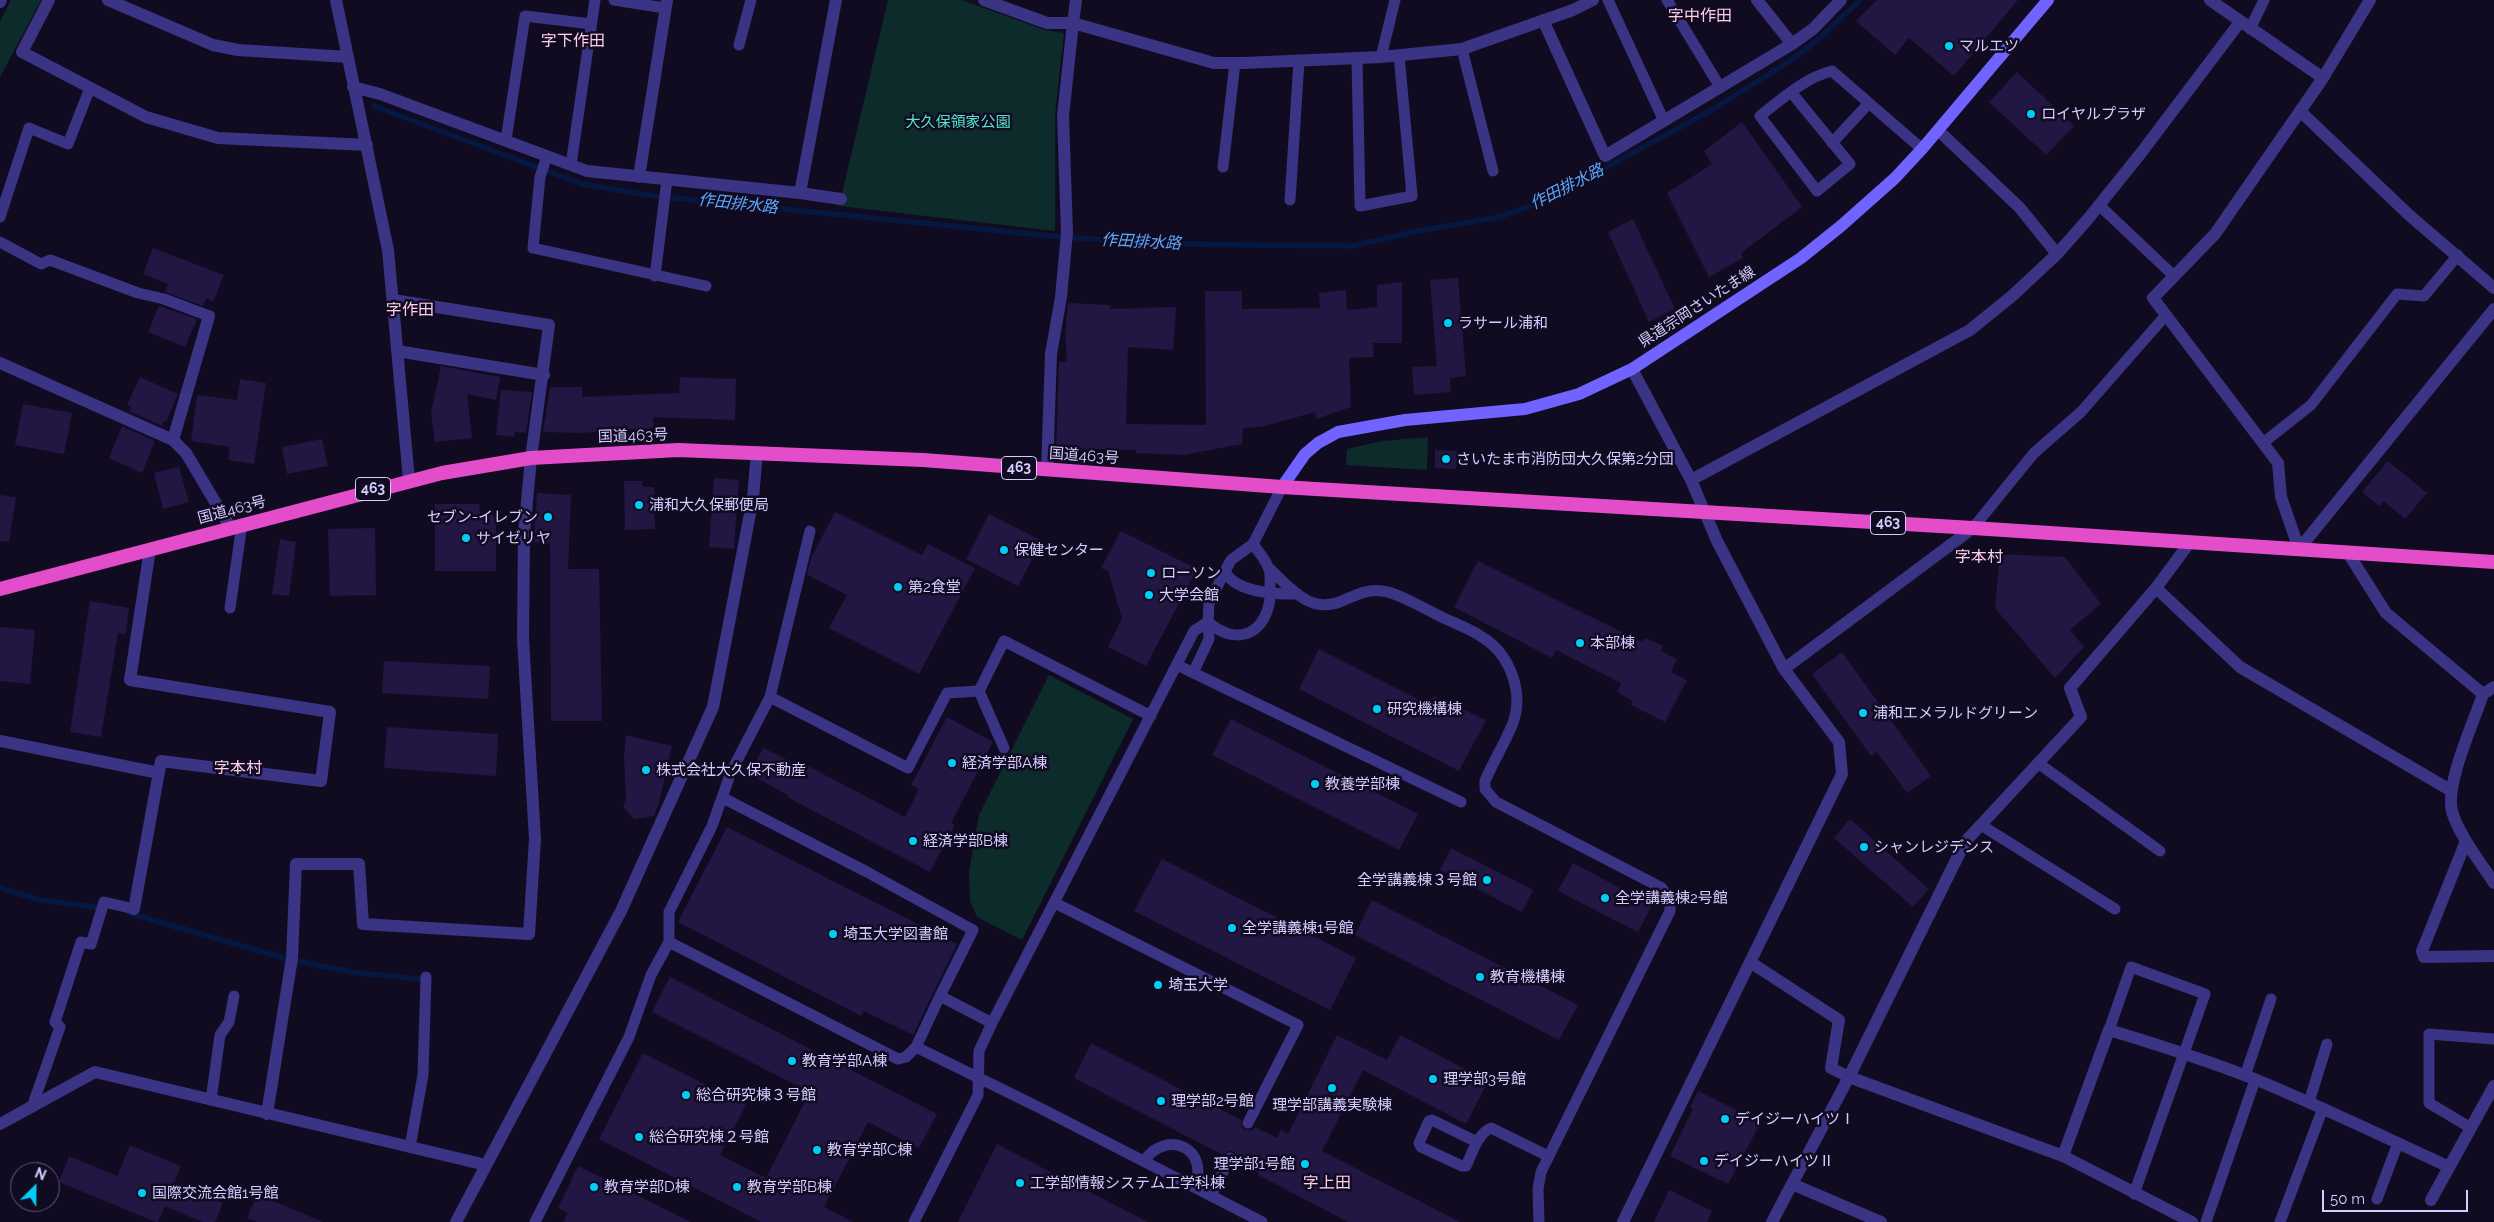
<!DOCTYPE html>
<meta charset="utf-8">
<style>
body{margin:0}
#map{position:relative;width:2494px;height:1222px;overflow:hidden;background:#110b21;font-family:Raleway,sans-serif}
canvas{display:block}
.north{position:absolute;left:10px;top:1162px;width:50px;height:50px;box-sizing:border-box;background:#110b21;border:1px solid #5f587a;border-radius:50%;rotate:23deg;font-size:14px;font-weight:700;line-height:20px;text-align:center;color:#d5ccff}
.north::after{content:'';display:block;margin:auto;width:18px;height:22px;background:#00cef7;clip-path:polygon(50% 0,100% 100%,50% 72%,0 100%)}
.scale{position:absolute;left:2322px;top:1190px;width:146px;height:22px;box-sizing:border-box;border:2px solid #d5ccff;border-top:0;padding-left:6px;font-size:15px;line-height:18px;white-space:nowrap;color:#d5ccff;-webkit-text-stroke:4px #110b21;paint-order:stroke}
</style>
<div id="map">
<canvas width="2494" height="1222"></canvas>
<div class="north">N</div>
<div class="scale">50 m</div>
</div>
<script>
const c = document.querySelector('canvas').getContext('2d');
c.lineJoin = 'round';
function paint(path, color) {
  c.fillStyle = color;
  c.fill(path, 'evenodd');
}
function trace(path, color, width, dash) {
  c.strokeStyle = color;
  c.lineWidth = width;
  c.lineCap = dash ? 'butt' : 'round';
  c.setLineDash(dash || []);
  c.stroke(path);
}
function write(font, color, halo, rows, align = 'center') {
  c.font = font + ' Raleway,"Noto Sans JP",sans-serif';
  c.lineWidth = 5;
  c.setLineDash([]);
  c.textBaseline = 'middle';
  c.strokeStyle = halo;
  c.fillStyle = color;
  for (const [text, x, y, turn = 0] of rows) {
    c.save();
    c.translate(x, y);
    c.rotate((+turn || 0) * Math.PI / 180);
    c.textAlign = isNaN(turn) ? turn : align;
    if (halo) c.strokeText(text, 0, 0);
    c.fillText(text, 0, 0);
    c.restore();
  }
}
paint(new Path2D(`
 M 11,0 L 41,0 L 0,77 L 0,21 Z
 M 888,0 L 962,0 L 1045,30 L 1064,33 L 1055,115 L 1055,231 L 839,206 Z
 M 1428,437 L 1427,470 L 1346,465 L 1347,449 L 1382,441 Z
 M 1049,675 L 1133,719 L 1022,940 L 977,917 L 970,901 L 969,871 L 979,815 Z`), '#0e2b2b');
trace(new Path2D(`
 M 374,106 L 582,184 L 655,196 L 1061,237 L 1171,244 L 1352,246 L 1423,230 L 1499,217 L 1540,203 L 1710,111 L 1793,59 L 1820,38 L 1860,0
 M 0,888 L 40,900 L 102,908
 M 128,913 L 284,958 L 351,972 L 420,979`), '#061740', 5.5);
paint(new Path2D(`
 M 1877,0 L 2018,0 L 1954,76 L 1909,38 L 1895,55 L 1856,21 Z
 M 2017,72 L 2074,126 L 2046,155 L 1989,102 Z
 M 1742,122 L 1802,207 L 1741,253 L 1743,258 L 1709,277 L 1667,193 L 1712,164 L 1704,151 Z
 M 1633,219 L 1675,309 L 1649,322 L 1608,232 Z
 M 153,248 L 224,275 L 213,302 L 206,298 L 203,306 L 165,292 L 168,284 L 143,274 Z
 M 1458,278 L 1466,376 L 1450,378 L 1451,392 L 1414,395 L 1412,367 L 1437,366 L 1430,280 Z
 M 1402,282 L 1402,343 L 1373,343 L 1374,357 L 1349,358 L 1351,407 L 1316,419 L 1315,412 L 1261,427 L 1243,428 L 1242,444 L 1183,455 L 1136,453 L 1136,450 L 1056,448 L 1059,362 L 1067,362 L 1065,334 L 1068,303 L 1110,305 L 1110,309 L 1176,307 L 1173,350 L 1128,347 L 1126,424 L 1206,425 L 1205,291 L 1242,291 L 1242,309 L 1320,308 L 1319,293 L 1346,290 L 1347,310 L 1377,307 L 1377,285 Z
 M 159,306 L 197,319 L 185,347 L 148,332 Z
 M 441,366 L 500,377 L 496,400 L 467,394 L 472,438 L 435,442 L 431,413 Z
 M 140,377 L 178,394 L 166,422 L 164,421 L 162,426 L 129,411 L 131,407 L 127,405 Z
 M 680,377 L 736,379 L 735,420 L 653,417 L 654,428 L 581,433 L 543,432 L 550,387 L 582,387 L 582,397 L 679,393 Z
 M 240,379 L 266,383 L 254,464 L 228,460 L 230,447 L 191,441 L 197,395 L 237,400 Z
 M 501,390 L 532,392 L 526,433 L 515,432 L 514,437 L 496,435 Z
 M 23,404 L 72,413 L 64,454 L 15,445 Z
 M 122,426 L 155,441 L 142,473 L 109,458 Z
 M 322,439 L 328,466 L 287,474 L 282,447 Z
 M 1435,450 L 1457,451 L 1456,469 L 1435,468 Z
 M 2388,461 L 2427,493 L 2405,519 L 2384,501 L 2379,506 L 2362,492 Z
 M 179,467 L 189,502 L 163,509 L 154,473 Z
 M 714,478 L 739,480 L 734,549 L 709,547 Z
 M 624,481 L 642,481 L 643,487 L 654,487 L 655,529 L 625,530 Z
 M 537,493 L 571,495 L 568,569 L 599,569 L 602,721 L 551,721 L 550,544 L 534,542 Z
 M 0,495 L 16,497 L 9,542 L 0,541 Z
 M 435,504 L 479,504 L 480,515 L 496,515 L 496,571 L 435,571 Z
 M 835,512 L 922,555 L 928,544 L 975,568 L 919,674 L 829,628 L 847,595 L 807,575 L 811,558 Z
 M 989,514 L 1042,541 L 1018,586 L 966,559 Z
 M 375,528 L 376,595 L 330,596 L 328,529 Z
 M 1121,531 L 1197,569 L 1146,666 L 1108,647 L 1122,618 L 1108,571 L 1101,568 Z
 M 280,539 L 296,542 L 289,596 L 272,594 Z
 M 2000,554 L 2065,557 L 2101,604 L 2070,630 L 2084,647 L 2055,678 L 1995,608 Z
 M 1478,561 L 1642,642 L 1645,638 L 1663,646 L 1661,651 L 1677,659 L 1671,672 L 1687,680 L 1665,722 L 1631,705 L 1633,701 L 1617,692 L 1621,683 L 1556,650 L 1552,658 L 1454,607 Z
 M 90,601 L 129,608 L 126,634 L 118,633 L 101,737 L 70,732 Z
 M 0,627 L 35,630 L 30,684 L 0,681 Z
 M 1319,649 L 1429,705 L 1434,696 L 1486,720 L 1459,771 L 1299,689 Z
 M 1842,652 L 1931,776 L 1907,793 L 1877,752 L 1871,756 L 1812,674 Z
 M 384,661 L 490,666 L 488,699 L 382,693 Z
 M 947,717 L 993,742 L 951,823 L 955,825 L 930,872 L 787,797 L 788,795 L 749,774 L 763,748 L 802,767 L 804,764 L 905,817 L 919,789 L 911,785 Z
 M 1231,719 L 1418,814 L 1399,850 L 1212,755 Z
 M 387,727 L 498,734 L 496,776 L 384,768 Z
 M 626,735 L 672,746 L 659,803 L 654,816 L 634,819 L 623,807 L 626,799 L 624,757 Z
 M 1850,819 L 1929,889 L 1913,907 L 1834,838 Z
 M 727,827 L 957,944 L 913,1035 L 864,1011 L 861,1016 L 678,922 Z
 M 1451,848 L 1533,890 L 1522,912 L 1440,870 Z
 M 1162,859 L 1356,958 L 1330,1010 L 1134,911 Z
 M 1573,863 L 1652,905 L 1638,932 L 1558,891 Z
 M 1372,900 L 1578,1005 L 1559,1040 L 1355,935 Z
 M 670,977 L 937,1114 L 919,1148 L 868,1122 L 824,1207 L 853,1222 L 761,1222 L 599,1139 L 643,1053 L 746,1105 L 720,1155 L 766,1178 L 810,1092 L 652,1012 Z
 M 1337,1035 L 1387,1060 L 1400,1035 L 1488,1081 L 1466,1124 L 1363,1070 L 1322,1151 L 1460,1222 L 1348,1222 L 1258,1175 L 1259,1173 L 1237,1161 L 1237,1157 L 1234,1152 L 1229,1151 L 1223,1155 L 1074,1078 L 1091,1043 L 1241,1120 L 1242,1127 L 1245,1130 L 1252,1130 L 1255,1127 L 1277,1138 L 1281,1130 L 1288,1134 Z
 M 1698,1091 L 1761,1122 L 1728,1184 L 1670,1156 L 1693,1109 L 1690,1108 Z
 M 997,1144 L 1064,1179 L 1148,1222 L 958,1222 Z
 M 130,1145 L 181,1166 L 174,1183 L 223,1203 L 215,1222 L 202,1222 L 165,1206 L 158,1222 L 156,1222 L 59,1182 L 69,1156 L 117,1176 Z
 M 578,1166 L 691,1222 L 563,1222 L 568,1213 L 558,1208 Z
 M 1669,1190 L 1712,1211 L 1707,1222 L 1654,1222 Z
 M 257,1194 L 323,1222 L 257,1222 L 247,1218 Z`), '#221643');
trace(new Path2D(`
 M 614,0 L 665,8
 M 1608,0 L 1664,121
 M 1667,0 L 1720,87
 M 2250,29 L 2264,0
 M 739,45 L 751,0
 M 1462,49 L 1493,171
 M 1381,57 L 1395,0
 M 1357,58 L 1360,206 L 1412,196 L 1399,55
 M 1791,92 L 1850,164 L 1817,191 L 1760,116 C 1782,99 1804,78 1832,71 L 1922,149
 M 506,140 L 525,16 L 591,24
 M 1832,143 L 1869,103
 M 547,156 L 540,177 L 533,248 L 706,286
 M 571,165 L 595,0
 M 1223,167 L 1235,63
 M 1290,200 L 1299,61
 M 2099,205 L 2174,276
 M 0,217 L 29,128 L 68,144 L 90,88
 M 0,242 L 41,264 L 50,260 L 138,293 L 164,299 L 209,316
 M 655,276 L 667,179
 M 2263,443 L 2311,405 L 2397,294 L 2424,296 L 2458,255
 M 1973,528 L 2034,453 L 2081,412 L 2166,315
 M 810,531 L 770,697 L 908,768 L 947,693 L 979,691 L 1004,748
 M 1253,544 C 1258,551 1265,559 1268,567 C 1271,572 1270,580 1270,586 C 1273,626 1243,652 1208,622 L 1209,603 L 1225,571 L 1231,560 L 1253,544 L 1282,487
 M 1269,568 C 1290,588 1311,615 1342,601 C 1356,595 1367,589 1382,591 C 1398,592 1432,613 1448,620 C 1459,625 1472,630 1482,637 C 1510,654 1524,692 1513,723 C 1505,743 1493,762 1485,781 L 1485,789 L 1496,802 L 1662,888 L 1670,900 L 1670,911 L 1541,1172 L 1538,1189 L 1539,1222
 M 1225,571 C 1234,592 1274,594 1294,594
 M 230,608 L 242,524
 M 1177,665 L 1461,802
 M 1193,673 L 1209,639 L 1208,622
 M 979,691 L 1004,641 L 1151,716
 M 2038,763 L 2160,851
 M 723,798 L 867,872 L 973,930 L 940,996
 M 1981,825 L 2115,909
 M 1055,903 L 1298,1025 L 1248,1123
 M 669,942 L 898,1059 L 906,1057 L 916,1047 L 1038,1107 L 1262,1222
 M 2109,1030 L 2131,967 L 2205,994 L 2134,1194
 M 916,1047 L 940,996 L 992,1023
 M 2245,1076 L 2271,999
 M 211,1100 L 220,1035 L 229,1022 L 234,996
 M 2309,1102 L 2327,1044
 M 32,1107 L 60,1027 L 55,1022 L 81,942 L 91,944 L 104,902 L 134,909
 M 2471,1128 L 2429,1103 L 2429,1034 L 2494,1039
 M 1477,1142 L 1432,1120 L 1429,1121 L 1419,1143 L 1421,1147 L 1462,1166 L 1466,1166 C 1472,1154 1477,1134 1491,1128 L 1548,1156
 M 410,1147 L 423,1075 L 426,977
 M 1144,1161 C 1167,1128 1211,1149 1194,1187
 M 1211,1196 L 1230,1158
 M 2377,1199 L 2398,1143
 M 535,1222 L 629,1037 L 651,975 L 669,942 L 669,912 L 712,826 L 731,772 L 770,697
 M 914,1222 L 978,1095 L 979,1051 L 992,1023 L 1194,631 L 1208,622
 M 2206,1222 L 2255,1080
 M 2280,1222 L 2323,1108`), '#3b3383', 11);
trace(new Path2D(`
 M 49,0 L 22,52 L 146,117 L 218,138 L 367,145
 M 108,0 L 213,45 L 238,50 L 348,57
 M 336,0 L 388,250 L 409,480
 M 984,0 L 1047,23 L 1073,23 L 1076,0
 M 1757,0 L 1792,44
 M 2210,0 L 2323,78
 M 0,2 L 1,0
 M 1543,20 L 1605,156 L 1792,44 L 1813,29 L 1841,0
 M 353,87 L 380,94 L 587,171 L 800,193 L 836,0
 M 2300,111 L 2409,215 L 2494,288
 M 1939,131 L 2020,208 L 2057,254
 M 639,177 L 667,0
 M 800,193 L 841,199
 M 397,351 L 544,375
 M 0,363 L 173,440 L 186,453 L 230,527
 M 173,440 L 209,316
 M 1047,470 L 1051,354 L 1061,297 L 1067,233 L 1063,116 L 1073,23 L 1214,63 L 1244,63 L 1381,57 L 1462,49 L 1573,10 L 1593,0
 M 1691,480 L 1970,330 L 2012,296 L 2057,254 L 2088,219 L 2141,153 L 2240,22
 M 2190,542 L 2156,588 L 2070,688 L 2081,717 L 1965,842 L 1849,1077 L 2063,1156 L 2192,1222
 M 2299,549 L 2281,497 L 2278,463 L 2153,298 L 2215,234 L 2323,78 L 2370,0
 M 2299,549 L 2494,309
 M 2348,553 L 2386,613 L 2483,694 C 2474,722 2445,784 2452,811 C 2458,834 2481,863 2494,883
 M 2156,588 L 2240,667 L 2450,790
 M 1784,669 L 1973,528
 M 2483,694 L 2494,687
 M 0,741 L 159,773
 M 2466,841 L 2422,951 L 2424,957 L 2494,956
 M 134,909 L 161,761 L 321,781 L 330,712 L 130,680 L 150,549
 M 1750,962 L 1839,1020 L 1831,1068 L 1849,1077 L 1792,1184
 M 267,1114 L 292,958 L 296,864 L 359,864 L 363,924 L 529,934 L 535,839 L 523,639 L 524,534 L 531,458 L 549,325 L 393,300
 M 0,1124 L 95,1072 L 486,1165
 M 2063,1156 L 2109,1030 C 2159,1045 2209,1061 2257,1080 C 2322,1107 2385,1137 2449,1167
 M 2431,1200 L 2494,1086
 M 456,1222 L 621,911 L 713,707 L 753,498 L 757,452
 M 1623,1222 L 1842,774 L 1839,742 L 1784,669 L 1717,541 L 1691,480 L 1632,369
 M 1772,1222 L 1792,1184 L 1881,1222`), '#3b3383', 12);
trace(new Path2D(`
 M 1282,487 L 1305,454 L 1318,443 L 1338,432 L 1405,420 L 1525,409 L 1579,394 L 1632,369 L 1801,258 L 1841,226 L 1895,178 L 1922,149 L 2048,0`), '#7063ff', 12);
trace(new Path2D(`
 M 0,589 L 442,473 L 531,458 L 678,450 L 923,460 L 1282,487 L 1973,528 L 2494,562`), '#e44dc9', 14);
for (const [x, y, r, color] of [
 [1949,46,5,"#00cef7"],
 [2031,114,5,"#00cef7"],
 [1448,323,5,"#00cef7"],
 [1446,459,5,"#00cef7"],
 [639,505,5,"#00cef7"],
 [548,517,5,"#00cef7"],
 [466,538,5,"#00cef7"],
 [1004,550,5,"#00cef7"],
 [1151,573,5,"#00cef7"],
 [898,587,5,"#00cef7"],
 [1149,595,5,"#00cef7"],
 [1580,643,5,"#00cef7"],
 [1377,709,5,"#00cef7"],
 [1863,713,5,"#00cef7"],
 [952,763,5,"#00cef7"],
 [646,770,5,"#00cef7"],
 [1315,784,5,"#00cef7"],
 [913,841,5,"#00cef7"],
 [1864,847,5,"#00cef7"],
 [1487,880,5,"#00cef7"],
 [1605,898,5,"#00cef7"],
 [1232,928,5,"#00cef7"],
 [833,934,5,"#00cef7"],
 [1480,977,5,"#00cef7"],
 [1158,985,5,"#00cef7"],
 [792,1061,5,"#00cef7"],
 [1433,1079,5,"#00cef7"],
 [1332,1088,5,"#00cef7"],
 [686,1095,5,"#00cef7"],
 [1161,1101,5,"#00cef7"],
 [1725,1119,5,"#00cef7"],
 [639,1137,5,"#00cef7"],
 [817,1150,5,"#00cef7"],
 [1704,1161,5,"#00cef7"],
 [1305,1164,5,"#00cef7"],
 [1020,1183,5,"#00cef7"],
 [594,1187,5,"#00cef7"],
 [737,1187,5,"#00cef7"],
 [142,1193,5,"#00cef7"]
]) {
  const dot = new Path2D();
  dot.arc(x, y, r, 0, 2 * Math.PI);
  c.fillStyle = color;
  c.fill(dot);
  trace(dot, '#110b21', 2);
}
for (const [x, y, w] of [
 [1019,468,35],
 [373,489,35],
 [1888,523,35]
]) {
  const box = new Path2D();
  box.roundRect(x - w / 2, y - 11.5, w, 23, 4);
  c.fillStyle = '#110b21';
  c.fill(box);
  trace(box, '#d5ccff', 1);
}
write('bold 14px', '#d5ccff', null, [
 ["463",1019,468],
 ["463",373,489],
 ["463",1888,523]
]);
write('15px', '#d5ccff', '#110b21', [
 ["マルエツ",1959,46],
 ["ロイヤルプラザ",2041,114],
 ["ラサール浦和",1458,323],
 ["さいたま市消防団大久保第2分団",1456,459],
 ["浦和大久保郵便局",649,505],
 ["セブン-イレブン",538,517,"right"],
 ["サイゼリヤ",476,538],
 ["保健センター",1014,550],
 ["ローソン",1161,573],
 ["第2食堂",908,587],
 ["大学会館",1159,595],
 ["本部棟",1590,643],
 ["研究機構棟",1387,709],
 ["浦和エメラルドグリーン",1873,713],
 ["経済学部A棟",962,763],
 ["株式会社大久保不動産",656,770],
 ["教養学部棟",1325,784],
 ["経済学部B棟",923,841],
 ["シャンレジデンス",1874,847],
 ["全学講義棟３号館",1477,880,"right"],
 ["全学講義棟2号館",1615,898],
 ["全学講義棟1号館",1242,928],
 ["埼玉大学図書館",843,934],
 ["教育機構棟",1490,977],
 ["埼玉大学",1168,985],
 ["教育学部A棟",802,1061],
 ["理学部3号館",1443,1079],
 ["総合研究棟３号館",696,1095],
 ["理学部2号館",1171,1101],
 ["理学部講義実験棟",1332,1105,"center"],
 ["デイジーハイツⅠ",1735,1119],
 ["総合研究棟２号館",649,1137],
 ["教育学部C棟",827,1150],
 ["デイジーハイツⅡ",1714,1161],
 ["理学部1号館",1295,1164,"right"],
 ["工学部情報システム工学科棟",1030,1183],
 ["教育学部D棟",604,1187],
 ["教育学部B棟",747,1187],
 ["国際交流会館1号館",152,1193]
], 'left');
write('15px', '#50e7cb', '#110b21', [
 ["大久保領家公園",958,122]
]);
write('15px', '#d5ccff', '#110b21', [
 ["県道宗岡さいたま線",1697,307,-33],
 ["国道463号",633,436,-2],
 ["国道463号",1084,456,4],
 ["国道463号",232,510,-15]
]);
write('16px', '#ffceea', '#110b21', [
 ["字中作田",1700,16],
 ["字下作田",573,41],
 ["字作田",410,310],
 ["字本村",1979,557],
 ["字本村",238,768],
 ["字上田",1327,1183]
]);
write('italic 16px', '#5aa8ff', '#110b21', [
 ["作田排水路",1567,187,-27],
 ["作田排水路",738,204,6],
 ["作田排水路",1141,242,3]
]);
</script>
